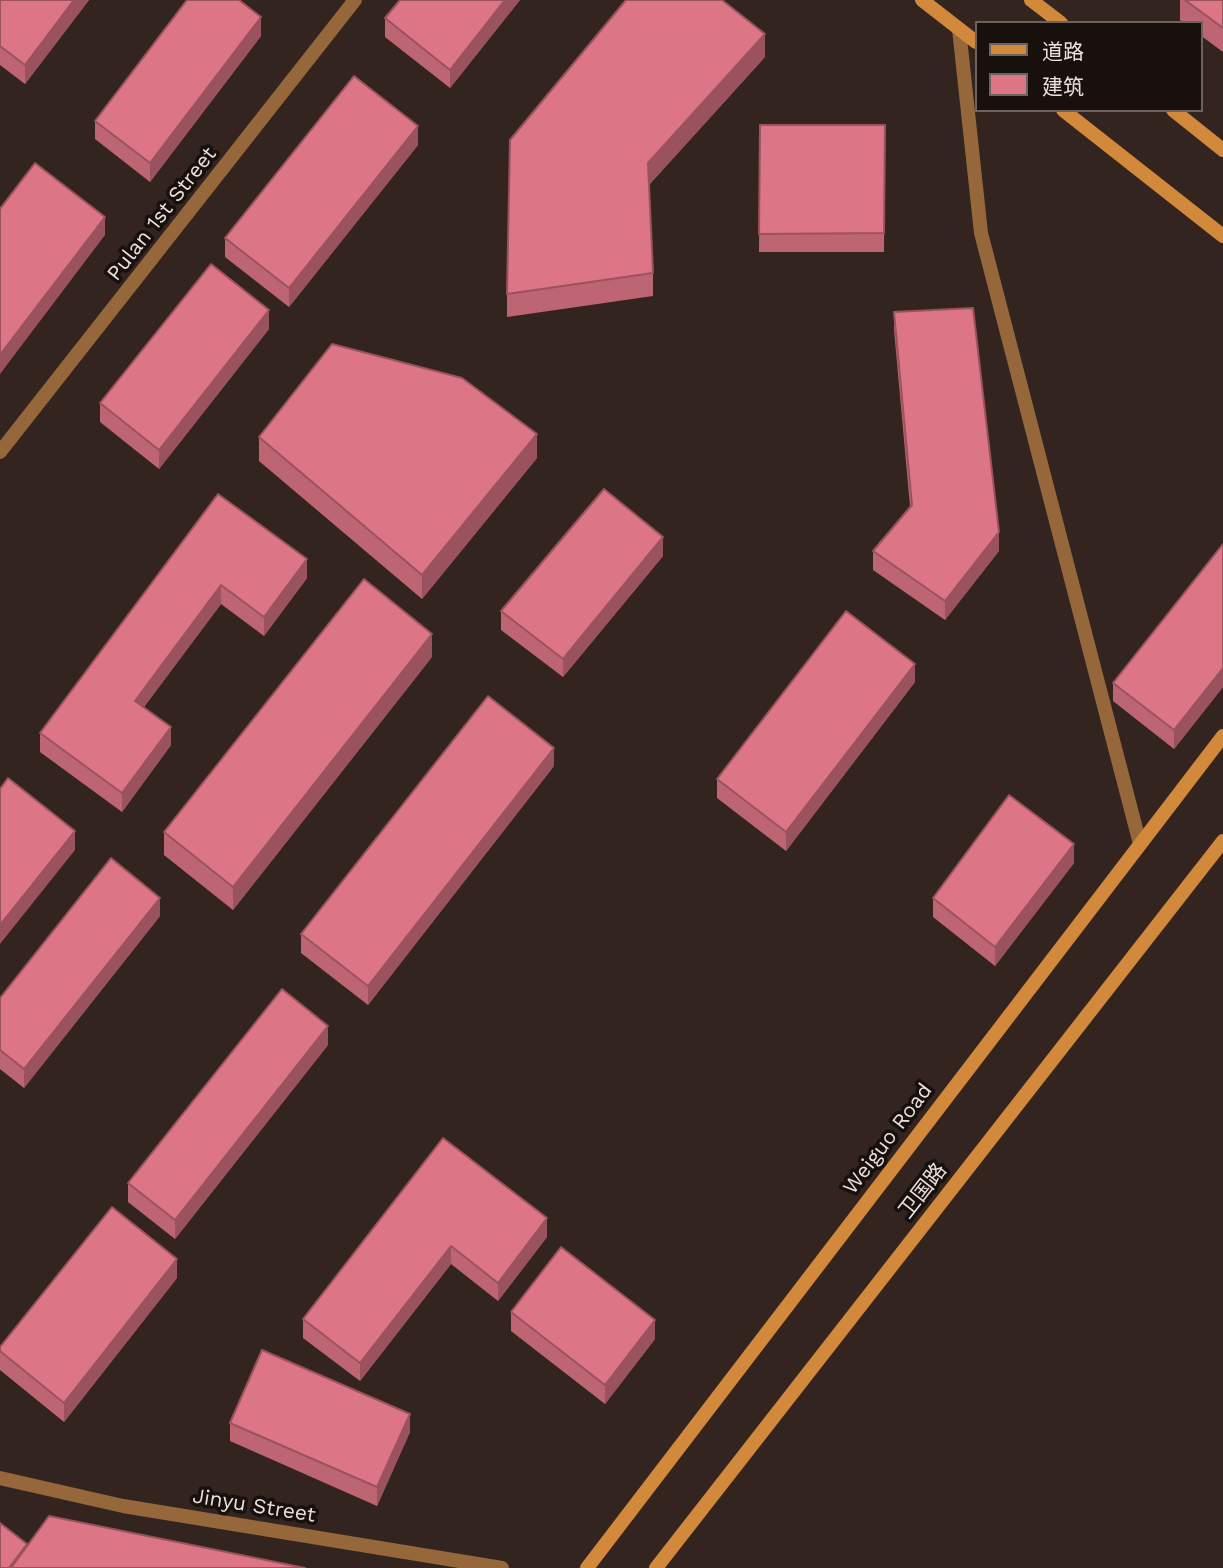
<!DOCTYPE html>
<meta charset="utf-8">
<style>
body{margin:0}
#map{position:relative;width:1223px;height:1568px;overflow:hidden;background:#342420;font-family:"Work Sans","Noto Sans SC",sans-serif}
canvas{display:block}
.legend{position:absolute;left:975px;top:21px;width:228px;height:91px;box-sizing:border-box;background:#17100d;border:2px solid #6c6360;margin:0;padding:9px 12px;list-style:none;font-size:21px;color:#ebe0dd}
.legend li{display:flex;align-items:center;gap:14px;height:35px}
.legend b{width:35px;border:2px solid #6c6360}
</style>
<div id="map">
<canvas width="1223" height="1568"></canvas>
<ul class="legend">
<li><b style="height:9px;background:#d3893b"></b>道路</li>
<li><b style="height:19px;background:#dc7586"></b>建筑</li>
</ul>
</div>
<script>
const c = document.querySelector('canvas').getContext('2d');
c.lineJoin = 'round';
function trace(path, color, width, dash) {
  c.strokeStyle = color;
  c.lineWidth = width;
  c.lineCap = dash ? 'butt' : 'round';
  c.setLineDash(dash || []);
  c.stroke(path);
}
function paint(path, color) {
  c.fillStyle = color;
  c.fill(path, 'evenodd');
}
function write(font, color, halo, rows, align = 'center') {
  c.font = font + ' "Work Sans","Noto Sans SC",sans-serif';
  c.lineWidth = 7;
  c.setLineDash([]);
  c.textBaseline = 'middle';
  c.strokeStyle = halo;
  c.fillStyle = color;
  for (const [text, x, y, turn = 0] of rows) {
    c.save();
    c.translate(x, y);
    c.rotate((+turn || 0) * Math.PI / 180);
    c.textAlign = isNaN(turn) ? turn : align;
    if (halo) c.strokeText(text, 0, 0);
    c.fillText(text, 0, 0);
    c.restore();
  }
}
trace(new Path2D(`
 M 959,29 L 981,233 L 1140,844`), '#95673a', 14);
trace(new Path2D(`
 M 0,452 L 355,0
 M 0,1478 L 123,1506 L 502,1568`), '#95673a', 14);
trace(new Path2D(`
 M 922,0 L 976,42
 M 1031,0 L 1061,23
 M 1063,110 L 1223,236
 M 1173,110 L 1223,150
 M 587,1568 L 1223,736
 M 656,1568 L 1223,841`), '#d3893b', 14);
paint(new Path2D(`
 M 0,0 L 89,0 L 25,84 L 0,65 Z
 M 520,0 L 450,88 L 385,37 L 385,18 Z
 M 1180,0 L 1223,0 L 1223,52 L 1200,35 L 1200,23 L 1184,23 L 1180,20 Z
 M 261,36 L 150,182 L 95,139 L 95,121 Z
 M 765,57 L 649,185 L 653,273 L 653,296 L 507,317 L 507,294 Z
 M 760,125 L 885,125 L 884,252 L 759,252 Z
 M 418,145 L 289,307 L 225,257 L 225,238 Z
 M 894,312 L 999,551 L 945,620 L 873,570 L 873,551 L 910,506 L 894,330 Z
 M 269,329 L 159,469 L 100,422 L 100,403 Z
 M 259,437 L 537,458 L 422,599 L 259,461 Z
 M 218,494 L 307,578 L 264,636 L 221,604 L 144,707 L 171,745 L 122,812 L 40,752 L 40,733 Z
 M 1223,544 L 1223,687 L 1174,749 L 1113,701 L 1113,683 Z
 M 663,556 L 563,677 L 501,630 L 501,611 Z
 M 432,657 L 233,910 L 164,855 L 164,832 Z
 M 915,682 L 786,851 L 717,798 L 717,779 Z
 M 554,766 L 368,1005 L 301,953 L 301,934 Z
 M 1074,863 L 995,966 L 933,917 L 933,898 Z
 M 160,916 L 24,1088 L 0,1069 L 0,998 Z
 M 328,1045 L 175,1239 L 128,1202 L 128,1183 Z
 M 443,1138 L 547,1237 L 498,1301 L 451,1264 L 360,1381 L 303,1338 L 303,1319 Z
 M 177,1278 L 64,1422 L 0,1370 L 0,1347 Z
 M 511,1312 L 655,1339 L 605,1404 L 511,1331 Z
 M 230,1423 L 410,1432 L 377,1506 L 230,1441 Z`), '#bd6573');
paint(new Path2D(`
 M 74,0 L 89,0 L 25,84 L 25,65 Z
 M 505,0 L 520,0 L 450,88 L 450,70 Z
 M 261,17 L 261,36 L 150,182 L 150,163 Z
 M 765,34 L 765,57 L 648,186 L 648,163 Z
 M 418,126 L 418,145 L 289,307 L 289,288 Z
 M 105,217 L 105,235 L 0,374 L 0,355 Z
 M 269,310 L 269,329 L 159,469 L 159,450 Z
 M 537,434 L 537,458 L 422,599 L 422,575 Z
 M 999,532 L 999,551 L 945,620 L 945,601 Z
 M 663,537 L 663,556 L 563,677 L 563,659 Z
 M 307,559 L 307,578 L 264,636 L 264,617 Z
 M 221,585 L 221,604 L 135,719 L 135,701 Z
 M 432,634 L 432,657 L 233,910 L 233,887 Z
 M 915,664 L 915,682 L 786,851 L 786,832 Z
 M 1223,668 L 1223,687 L 1174,749 L 1174,730 Z
 M 171,727 L 171,745 L 122,812 L 122,793 Z
 M 554,748 L 554,766 L 368,1005 L 368,986 Z
 M 75,831 L 75,850 L 0,944 L 0,925 Z
 M 1074,844 L 1074,863 L 995,966 L 995,947 Z
 M 160,898 L 160,916 L 24,1088 L 24,1069 Z
 M 328,1026 L 328,1045 L 175,1239 L 175,1220 Z
 M 547,1218 L 547,1237 L 498,1301 L 498,1283 Z
 M 451,1246 L 451,1264 L 360,1381 L 360,1363 Z
 M 177,1259 L 177,1278 L 64,1422 L 64,1403 Z
 M 655,1320 L 655,1339 L 605,1404 L 605,1385 Z
 M 410,1414 L 410,1432 L 377,1506 L 377,1487 Z`), '#9a525e');
const building = new Path2D(`
 M 0,0 L 74,0 L 25,65 L 0,46 Z
 M 187,0 L 239,0 L 261,17 L 150,163 L 95,121 Z
 M 400,0 L 505,0 L 450,70 L 385,18 Z
 M 626,0 L 722,0 L 765,34 L 648,163 L 653,273 L 507,294 L 510,140 Z
 M 1185,0 L 1223,0 L 1223,28 Z
 M 354,76 L 418,126 L 289,288 L 225,238 Z
 M 760,125 L 885,125 L 884,233 L 759,234 Z
 M 35,163 L 105,217 L 0,355 L 0,209 Z
 M 211,264 L 269,310 L 159,450 L 100,403 Z
 M 973,308 L 999,532 L 945,601 L 873,551 L 912,505 L 894,312 Z
 M 332,344 L 462,378 L 537,434 L 422,575 L 259,437 Z
 M 604,489 L 663,537 L 563,659 L 501,611 Z
 M 218,494 L 307,559 L 264,617 L 221,585 L 135,701 L 171,727 L 122,793 L 40,733 Z
 M 1223,544 L 1223,668 L 1174,730 L 1113,683 Z
 M 364,579 L 432,634 L 233,887 L 164,832 Z
 M 846,611 L 915,664 L 786,832 L 717,779 Z
 M 488,696 L 554,748 L 368,986 L 301,934 Z
 M 8,778 L 75,831 L 0,925 L 0,789 Z
 M 1009,795 L 1074,844 L 995,947 L 933,898 Z
 M 111,858 L 160,898 L 24,1069 L 0,1050 L 0,998 Z
 M 282,989 L 328,1026 L 175,1220 L 128,1183 Z
 M 443,1138 L 547,1218 L 498,1283 L 451,1246 L 360,1363 L 303,1319 Z
 M 112,1207 L 177,1259 L 64,1403 L 0,1351 L 0,1347 Z
 M 561,1247 L 655,1320 L 605,1385 L 511,1312 Z
 M 262,1350 L 410,1414 L 377,1487 L 230,1423 Z
 M 49,1516 L 305,1568 L 11,1568 Z
 M 0,1523 L 27,1544 L 9,1568 L 0,1568 Z`);
paint(building, '#dc7586');
trace(building, '#9a525e', 2);
write('21px', '#ebe0dd', '#17100d', [
 ["Pulan 1st Street",162,214,-52],
 ["Weiguo Road",888,1139,-53],
 ["卫国路",923,1191,-52],
 ["Jinyu Street",254,1506,9]
]);
</script>
